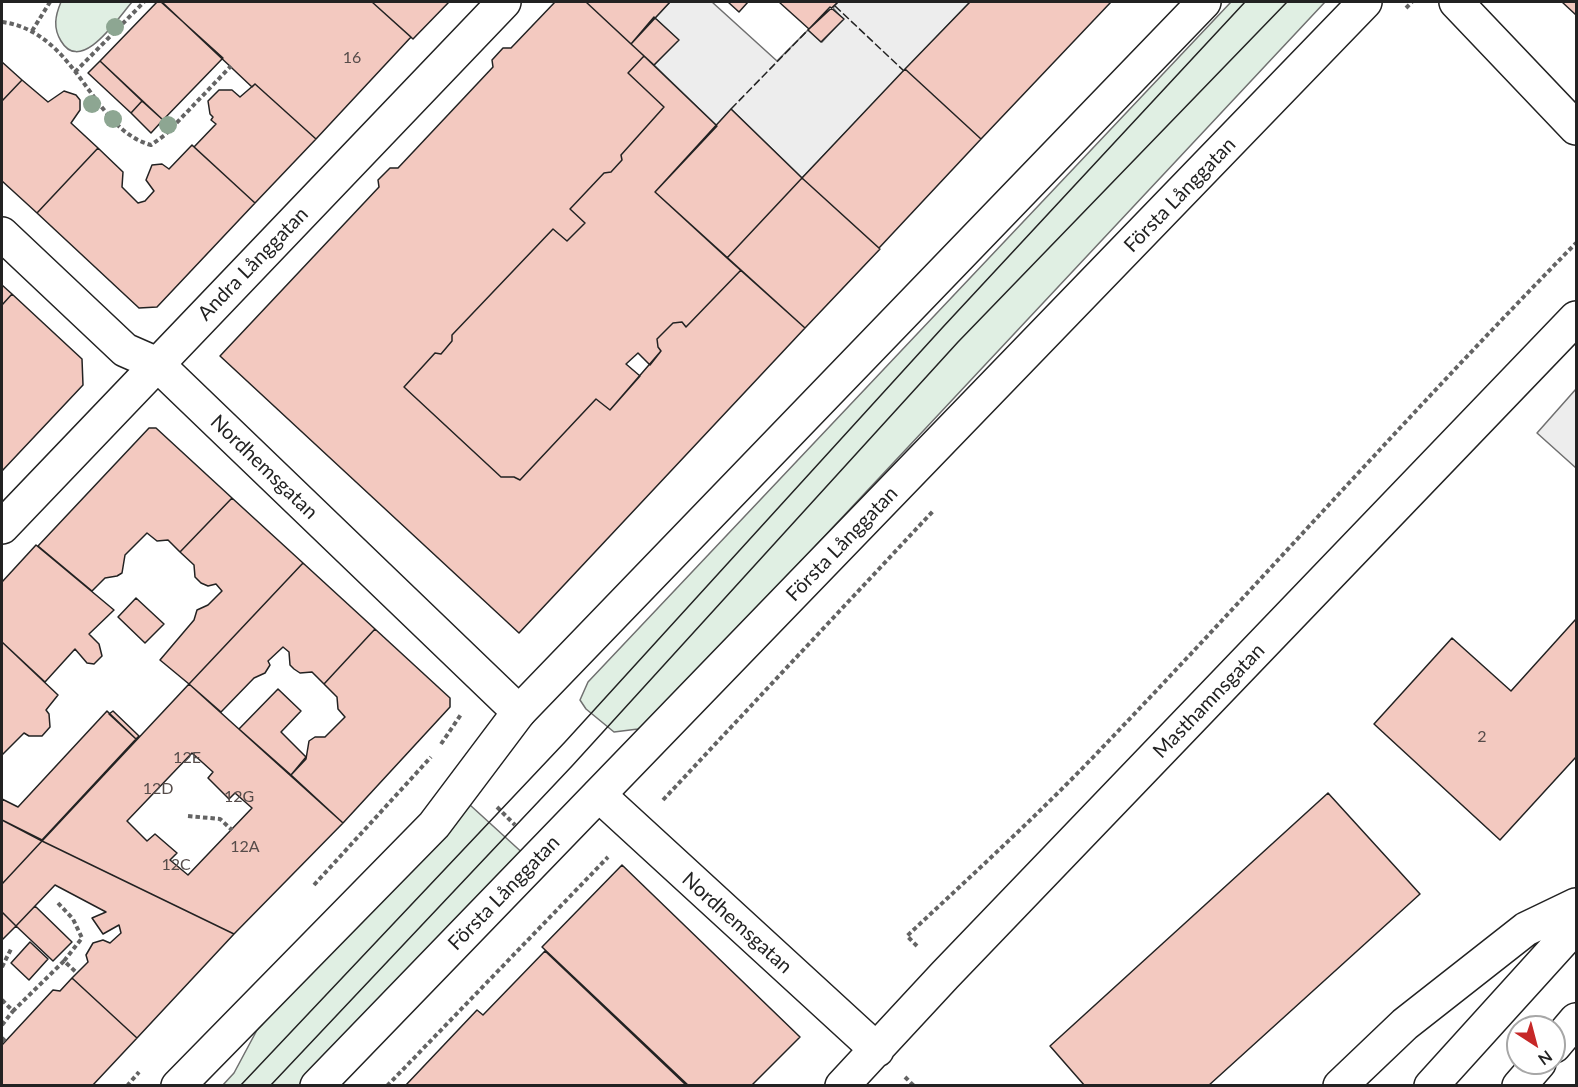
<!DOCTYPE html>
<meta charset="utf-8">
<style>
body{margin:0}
#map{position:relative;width:1578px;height:1087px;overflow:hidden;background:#fff;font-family:Lato,sans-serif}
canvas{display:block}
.frame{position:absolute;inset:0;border:3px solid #222;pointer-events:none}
.north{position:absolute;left:1506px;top:1015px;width:60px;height:60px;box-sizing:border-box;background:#fff;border:2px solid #a7a7a7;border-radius:50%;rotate:144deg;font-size:16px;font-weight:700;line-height:24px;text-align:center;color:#222}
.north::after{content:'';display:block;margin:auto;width:21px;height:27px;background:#c62828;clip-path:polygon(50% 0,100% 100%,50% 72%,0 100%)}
</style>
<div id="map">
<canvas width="1578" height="1087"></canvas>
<div class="frame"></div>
<div class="north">N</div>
</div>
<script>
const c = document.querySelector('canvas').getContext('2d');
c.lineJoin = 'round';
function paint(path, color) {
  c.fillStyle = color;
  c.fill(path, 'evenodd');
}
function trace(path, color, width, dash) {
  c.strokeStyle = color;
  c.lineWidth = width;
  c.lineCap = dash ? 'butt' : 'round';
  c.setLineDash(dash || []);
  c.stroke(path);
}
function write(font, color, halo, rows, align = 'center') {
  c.font = font + ' Lato,sans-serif';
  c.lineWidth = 4.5;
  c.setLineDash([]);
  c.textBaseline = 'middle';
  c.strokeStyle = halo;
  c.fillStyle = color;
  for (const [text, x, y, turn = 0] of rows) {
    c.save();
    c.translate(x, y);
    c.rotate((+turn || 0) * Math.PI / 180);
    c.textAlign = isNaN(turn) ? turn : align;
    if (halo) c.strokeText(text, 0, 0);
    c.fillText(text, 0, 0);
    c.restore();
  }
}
const green = new Path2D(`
 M 61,2 L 132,2 C 118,18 81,75 61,41 C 53,28 55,16 61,2 Z
 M 1231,2 L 1325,2 L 658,714 L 638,729 L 614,732 L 586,709 L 580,700 L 588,682 Z
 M 470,805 L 527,857 L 303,1085 L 222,1086 L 234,1073 L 257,1030 Z`);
paint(green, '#e0efe3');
trace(green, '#6f6f6f', 1.5);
const parking = new Path2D(`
 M 670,2 L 712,2 L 777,61 L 808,30 L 822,42 L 843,19 L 833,8 L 838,2 L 970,2 L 802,178 L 732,110 L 717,126 L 654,65 L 678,40 L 655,18 Z
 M 1576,389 L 1576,468 L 1537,433 Z`);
paint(parking, '#ededed');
trace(parking, '#6f6f6f', 1.5);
const building = new Path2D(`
 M 157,2 L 161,2 L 223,58 L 163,120 L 100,61 Z
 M 164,2 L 372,2 L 411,37 L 316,139 L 255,84 L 252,87 L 163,3 Z
 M 372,2 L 449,2 L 413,39 Z
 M 555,2 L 586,2 L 644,56 L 628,73 L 664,107 L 621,155 L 622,160 L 611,172 L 604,173 L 570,209 L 585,223 L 567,241 L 553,229 L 452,335 L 452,341 L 441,354 L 435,353 L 404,387 L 501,477 L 514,477 L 520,480 L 596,399 L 610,410 L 661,351 L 658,347 L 657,339 L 673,323 L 682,322 L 686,327 L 741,270 L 805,328 L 519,633 L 220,356 L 379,187 L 378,180 L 390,168 L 398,168 L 493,67 L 492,60 L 503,48 L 511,48 Z
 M 586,2 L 670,2 L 631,44 Z
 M 728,2 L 748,2 L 739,12 Z
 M 779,2 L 838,2 L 809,29 Z
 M 970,2 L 1111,2 L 981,139 L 905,69 Z
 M 1562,2 L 1576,2 L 1576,15 Z
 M 830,7 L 844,19 L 821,42 L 808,30 Z
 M 654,17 L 679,40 L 654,65 L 631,44 Z
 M 644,56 L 717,126 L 655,192 L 741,270 L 686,327 L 682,322 L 673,323 L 657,339 L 658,347 L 661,351 L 650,365 L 638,353 L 626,364 L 640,376 L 610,410 L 596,399 L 520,480 L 514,477 L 501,477 L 404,387 L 435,353 L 441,354 L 452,341 L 452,335 L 553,229 L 567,241 L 585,223 L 570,209 L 604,173 L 611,172 L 622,160 L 621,155 L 664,107 L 628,73 Z
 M 100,61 L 142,101 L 131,113 L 88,73 Z
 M 2,62 L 22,80 L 2,101 Z
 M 905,69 L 981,139 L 879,248 L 802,178 Z
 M 22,80 L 48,102 L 64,91 L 76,95 L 80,100 L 80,110 L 71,123 L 98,148 L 37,213 L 2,181 L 2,101 Z
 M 255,84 L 316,139 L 255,203 L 194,147 L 216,124 L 211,120 L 213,117 L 210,114 L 208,101 L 219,90 L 232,90 L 240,97 Z
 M 142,101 L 163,120 L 151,133 L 131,113 Z
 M 731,109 L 802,178 L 727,258 L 655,192 Z
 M 192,145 L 255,203 L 157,307 L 139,308 L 37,213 L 98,148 L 123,172 L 122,187 L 138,203 L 145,201 L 154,191 L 146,180 L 152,165 L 162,164 L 169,169 Z
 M 802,178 L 880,249 L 805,328 L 727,258 Z
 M 2,285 L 12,294 L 2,305 Z
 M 12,294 L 82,359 L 83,385 L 2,471 L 2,305 Z
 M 149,428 L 156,428 L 232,498 L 180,552 L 168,540 L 157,541 L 147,533 L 125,555 L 122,573 L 117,576 L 105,578 L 92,591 L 38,546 Z
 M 232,498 L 303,563 L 189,684 L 160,660 L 194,620 L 197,610 L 208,605 L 222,591 L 216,584 L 208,586 L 201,583 L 195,577 L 194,565 L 180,552 Z
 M 36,545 L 114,610 L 89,634 L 99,644 L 102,656 L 94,664 L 87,663 L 75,649 L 45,682 L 2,642 L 2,582 Z
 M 303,563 L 375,629 L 324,684 L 312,672 L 300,673 L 294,669 L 290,665 L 289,652 L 283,647 L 268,661 L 270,665 L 265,673 L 254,678 L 221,712 L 189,684 Z
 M 136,598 L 164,624 L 145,643 L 118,617 Z
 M 1576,619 L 1576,757 L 1500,840 L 1374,724 L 1452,638 L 1511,691 Z
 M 375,629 L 450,698 L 450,707 L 343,823 L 291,775 L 306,759 L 309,741 L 315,737 L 325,737 L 345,717 L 338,709 L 337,697 L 324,684 Z
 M 2,642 L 58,695 L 46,710 L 49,714 L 50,727 L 42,736 L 29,736 L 24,733 L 2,755 Z
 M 189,684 L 343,823 L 234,934 L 42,841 ZM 192,753 L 213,772 L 208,778 L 229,799 L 235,793 L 252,808 L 188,875 L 170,860 L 177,853 L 155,834 L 147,841 L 127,821 Z
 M 278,689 L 301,711 L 281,732 L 306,757 L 291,775 L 239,729 Z
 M 107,711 L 136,739 L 42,840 L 2,820 L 2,799 L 18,807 Z
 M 113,711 L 139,736 L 136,739 L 109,714 Z
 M 1328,793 L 1420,894 L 1208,1086 L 1085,1086 L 1050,1046 Z
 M 2,820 L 42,841 L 2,884 Z
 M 42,841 L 234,934 L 137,1038 L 72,978 L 88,962 L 86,955 L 93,943 L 103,940 L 110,943 L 121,933 L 119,925 L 103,934 L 92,918 L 106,912 L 55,885 L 16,926 L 2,912 L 2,884 Z
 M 622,865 L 800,1037 L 751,1086 L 689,1086 L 542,947 Z
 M 35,906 L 72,942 L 53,961 L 16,926 Z
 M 2,912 L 16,926 L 2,940 Z
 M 30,942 L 48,959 L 29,980 L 11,963 Z
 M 545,951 L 687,1086 L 405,1086 L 477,1010 L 483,1015 Z
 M 72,978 L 137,1038 L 92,1086 L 2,1086 L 2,1045 L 53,990 L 60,991 Z`);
paint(building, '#f3c9c0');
trace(building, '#222', 1.5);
const minor = new Path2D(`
 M 1456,2 L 1576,128
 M 2,234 L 125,350 L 157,364 L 519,712
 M 2,527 L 504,2
 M 599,795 L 877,1050
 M 842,1086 L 945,975 L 1576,318`);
const tertiary = new Path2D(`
 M 178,1086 L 434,825 L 519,712 L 1204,2
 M 317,1086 L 1365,2`);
const trunk = new Path2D(`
 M 1554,1046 L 1576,1020
 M 1340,1086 L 1405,1024 L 1526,929 L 1576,905
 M 1431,1086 L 1576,926
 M 1519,1086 L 1539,1063`);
trace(minor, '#222', 36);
trace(tertiary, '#222', 36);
trace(trunk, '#222', 36);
trace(new Path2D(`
 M 1406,8 L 1412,2
 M 2,22 C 78,32 91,129 151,145 L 165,135 L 231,66
 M 32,31 L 50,2
 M 75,72 L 144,2
 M 441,744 L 462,713
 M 663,800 L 934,510
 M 497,807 L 515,825
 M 188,816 L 220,819 L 232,830
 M 314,885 L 431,757
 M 58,903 L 73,919 L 82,938 L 64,961
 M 917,946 L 907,936 C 972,875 1038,815 1099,751 C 1260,583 1413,409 1576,243
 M 2,967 L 12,947
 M 2,1000 L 13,1011 L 64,961 L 77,973
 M 2,1025 L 13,1011
 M 2,1038 L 5,1041
 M 905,1077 L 914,1086
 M 127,1086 L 139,1072
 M 387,1086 L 608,857`), '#646464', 4, [4.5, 3]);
trace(minor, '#fff', 33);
trace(tertiary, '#fff', 33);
trace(trunk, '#fff', 33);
trace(new Path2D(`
 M 240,1086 L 565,742 L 943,327 L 1245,2
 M 270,1086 L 572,766 L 958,342 L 1287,2`), '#222', 1.5);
trace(new Path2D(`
 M 835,6 L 904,71
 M 731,109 L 808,30`), '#222', 1.5, [8, 3]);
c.fillStyle = '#8da692';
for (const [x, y] of [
 [115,27],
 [92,104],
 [113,119],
 [168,125]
]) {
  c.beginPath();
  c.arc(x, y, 9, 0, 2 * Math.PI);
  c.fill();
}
write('16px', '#564c4a', null, [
 ["16",352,58],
 ["2",1482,737],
 ["12E",187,758],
 ["12D",158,789],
 ["12G",239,797],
 ["12A",245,847],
 ["12C",176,865]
]);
write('20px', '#222', '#fff', [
 ["Första Långgatan",1180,195,-46],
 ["Andra Långgatan",253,264,-46],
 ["Nordhemsgatan",264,467,44],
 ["Första Långgatan",842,544,-46],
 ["Masthamnsgatan",1209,701,-46],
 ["Första Långgatan",504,893,-46],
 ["Nordhemsgatan",737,923,42]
]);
</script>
